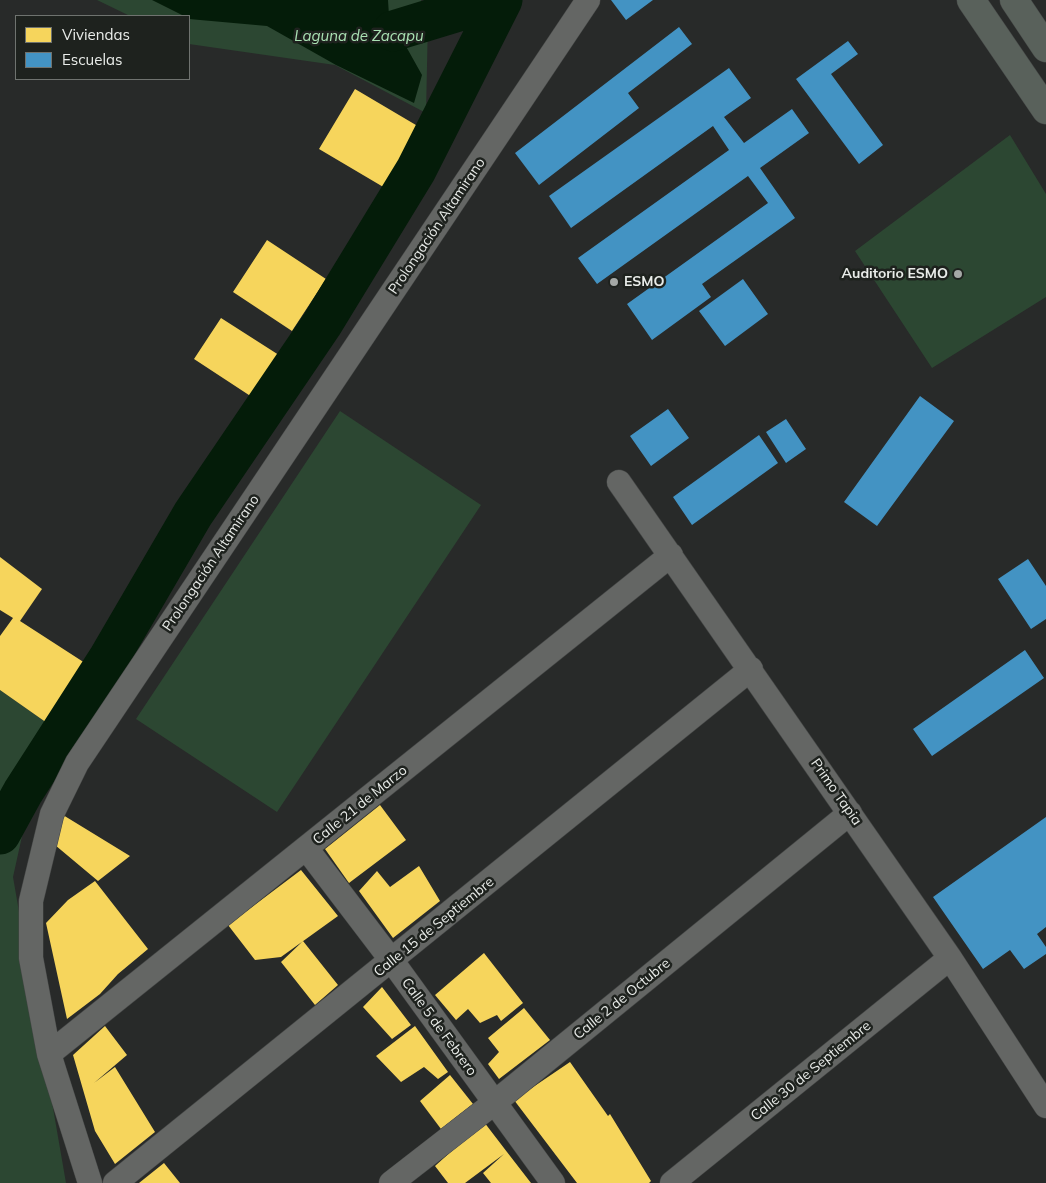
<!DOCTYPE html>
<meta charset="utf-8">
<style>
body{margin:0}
#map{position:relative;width:1046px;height:1183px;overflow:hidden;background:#282a29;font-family:Mulish,sans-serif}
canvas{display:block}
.legend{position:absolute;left:15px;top:15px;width:175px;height:65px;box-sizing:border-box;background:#1e221e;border:1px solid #6f736f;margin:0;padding:6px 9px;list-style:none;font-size:15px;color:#e9ece9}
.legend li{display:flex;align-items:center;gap:10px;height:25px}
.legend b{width:25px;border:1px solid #6f736f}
</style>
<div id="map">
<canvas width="1046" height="1183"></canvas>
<ul class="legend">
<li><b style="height:14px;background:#f6d55c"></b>Viviendas</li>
<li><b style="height:14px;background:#4393c3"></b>Escuelas</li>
</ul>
</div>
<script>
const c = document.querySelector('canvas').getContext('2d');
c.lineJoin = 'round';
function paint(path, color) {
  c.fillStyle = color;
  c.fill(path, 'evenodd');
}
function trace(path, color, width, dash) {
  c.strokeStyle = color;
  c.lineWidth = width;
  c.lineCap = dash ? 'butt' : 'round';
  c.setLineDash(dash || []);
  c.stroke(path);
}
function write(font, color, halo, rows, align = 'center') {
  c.font = font + ' Mulish,sans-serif';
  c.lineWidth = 5;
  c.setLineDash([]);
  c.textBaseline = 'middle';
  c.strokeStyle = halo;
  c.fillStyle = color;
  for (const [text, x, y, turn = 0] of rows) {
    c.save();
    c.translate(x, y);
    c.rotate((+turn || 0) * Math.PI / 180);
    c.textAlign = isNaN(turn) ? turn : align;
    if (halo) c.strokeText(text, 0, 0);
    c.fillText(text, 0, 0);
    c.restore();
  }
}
paint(new Path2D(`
 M 97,0 L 421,0 L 428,19 L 426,113 L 335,65 L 189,44 L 189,16 L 130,16 Z
 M 1010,135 L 1046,194 L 1046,297 L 932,368 L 855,251 Z
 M 340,411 L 481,505 L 277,812 L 136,719 Z
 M 0,690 L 47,723 L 13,877 L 66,1183 L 0,1183 Z`), '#2c4732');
paint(new Path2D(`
 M 152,0 L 388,0 L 389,16 L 422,75 L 414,103 L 336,65 L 267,26 L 189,19 L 189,16 L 184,16 Z`), '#041c09');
paint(new Path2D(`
 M 355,89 L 421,128 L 385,188 L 319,149 Z
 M 267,240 L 326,279 L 292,331 L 233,292 Z
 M 221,318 L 282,357 L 255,399 L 194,359 Z
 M 0,557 L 42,589 L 20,621 L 85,663 L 47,723 L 0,690 L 0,636 L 13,618 L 0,610 Z
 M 380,805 L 406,840 L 349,883 L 325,849 Z
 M 63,815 L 130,856 L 98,881 L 55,845 Z
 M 419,866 L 440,901 L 393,938 L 359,891 L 377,871 L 390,887 Z
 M 301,870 L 338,916 L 281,957 L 255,960 L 228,925 Z
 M 95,881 L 148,949 L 118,974 L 100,994 L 67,1019 L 46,923 L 68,900 Z
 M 303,941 L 338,985 L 315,1005 L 281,962 Z
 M 484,953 L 523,1003 L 501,1021 L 497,1015 L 480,1023 L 468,1009 L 456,1020 L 435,995 Z
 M 382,987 L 411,1025 L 392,1039 L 363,1007 Z
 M 524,1008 L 550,1040 L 499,1079 L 488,1064 L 499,1052 L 488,1038 Z
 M 105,1026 L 127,1055 L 94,1083 L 115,1067 L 155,1132 L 115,1164 L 95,1131 L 73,1055 Z
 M 415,1026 L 448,1072 L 438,1079 L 424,1067 L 401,1082 L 376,1056 Z
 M 570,1062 L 608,1116 L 610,1114 L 651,1181 L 649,1183 L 577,1183 L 514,1100 Z
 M 450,1075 L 473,1104 L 441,1129 L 420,1101 Z
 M 484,1122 L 507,1152 L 531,1183 L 491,1183 L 483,1173 L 504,1154 L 465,1183 L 448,1183 L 435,1166 Z
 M 164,1163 L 180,1183 L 139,1183 Z`), '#f6d55c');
paint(new Path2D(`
 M 611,0 L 653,0 L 626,20 Z
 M 679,27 L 692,44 L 628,93 L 639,108 L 539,185 L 515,153 Z
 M 848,41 L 858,54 L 831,74 L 883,145 L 859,164 L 796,79 Z
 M 729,68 L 751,98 L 724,117 L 744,143 L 792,109 L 809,133 L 760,168 L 795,218 L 702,284 L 711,297 L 652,340 L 627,304 L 768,203 L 748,176 L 597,284 L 578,258 L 729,150 L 713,126 L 571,228 L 549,196 Z
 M 743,279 L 768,314 L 725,346 L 699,311 Z
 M 920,396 L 954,421 L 877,526 L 844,502 Z
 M 668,409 L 689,438 L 651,466 L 630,436 Z
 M 786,419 L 806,449 L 786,463 L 766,432 Z
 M 759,435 L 778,463 L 692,525 L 673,497 Z
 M 1028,559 L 1046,586 L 1046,619 L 1031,629 L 998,579 Z
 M 1025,650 L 1044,678 L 932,756 L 913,729 Z
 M 1046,817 L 1046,927 L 1037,934 L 1046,947 L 1046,954 L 1024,969 L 1010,950 L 983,969 L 933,897 Z`), '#4393c3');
trace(new Path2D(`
 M 393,31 L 495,0
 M 0,834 L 23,792 L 109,658 L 193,514 L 322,324 L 416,170 L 502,0`), '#041c09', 41);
const street = new Path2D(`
 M 619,482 L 950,958 L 1046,1106
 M 306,848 L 392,961 L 553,1183
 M 49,1054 L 671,555
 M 90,1183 L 49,1054 L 31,958 L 31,901 L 52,814 L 77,763 L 588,0
 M 115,1183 L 751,669
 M 391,1183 L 494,1103 L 850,813
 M 672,1183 L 950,958`);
const primary = new Path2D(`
 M 971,0 L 1046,110
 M 1014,0 L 1046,48`);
trace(street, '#444645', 25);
trace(primary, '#444645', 29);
trace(street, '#646664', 24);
trace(primary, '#59615b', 28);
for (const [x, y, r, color] of [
 [958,274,5,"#a5a8a6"],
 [614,282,5,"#a5a8a6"]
]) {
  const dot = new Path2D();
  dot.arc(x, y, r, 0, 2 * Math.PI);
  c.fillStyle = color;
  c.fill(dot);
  trace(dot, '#1e221e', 2);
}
write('14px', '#e9ece9', '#1e221e', [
 ["Prolongación Altamirano",437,226,-56],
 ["Prolongación Altamirano",211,563,-56],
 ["Primo Tapia",836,792,55],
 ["Calle 21 de Marzo",360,805,-39],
 ["Calle 15 de Septiembre",434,927,-39],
 ["Calle 2 de Octubre",622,999,-39],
 ["Calle 5 de Febrero",439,1027,54],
 ["Calle 30 de Septiembre",811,1071,-39]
]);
write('bold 14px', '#e9ece9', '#1e221e', [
 ["Auditorio ESMO",948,274],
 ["ESMO",624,282,"left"]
], 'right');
write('italic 15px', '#aae1b3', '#1e221e', [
 ["Laguna de Zacapu",359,36]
]);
</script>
